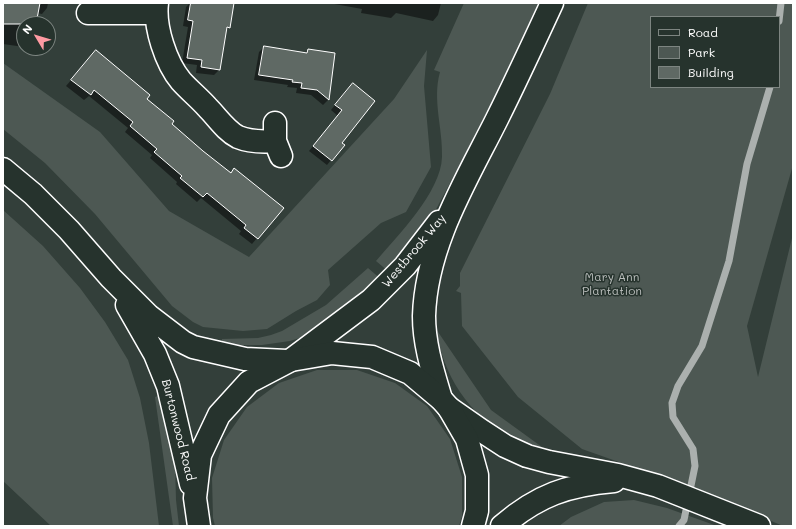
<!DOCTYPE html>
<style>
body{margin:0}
#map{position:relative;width:796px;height:529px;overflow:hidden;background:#333f3a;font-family:Mali,sans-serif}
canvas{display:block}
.frame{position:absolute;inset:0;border:4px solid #fff;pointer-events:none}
.legend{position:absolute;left:650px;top:16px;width:130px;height:72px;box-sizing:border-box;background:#26332d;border:1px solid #7d8581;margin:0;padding:5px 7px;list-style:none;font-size:12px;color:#fff}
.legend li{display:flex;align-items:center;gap:8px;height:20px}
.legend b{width:20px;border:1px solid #7d8581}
.north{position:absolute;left:16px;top:16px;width:40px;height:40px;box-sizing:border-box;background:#26332d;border:1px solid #7d8581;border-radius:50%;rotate:308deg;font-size:11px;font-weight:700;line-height:16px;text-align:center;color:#fff}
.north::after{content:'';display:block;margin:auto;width:14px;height:18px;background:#ff9aa2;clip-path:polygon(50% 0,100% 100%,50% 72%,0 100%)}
</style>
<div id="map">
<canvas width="796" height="529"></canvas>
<div class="frame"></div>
<ul class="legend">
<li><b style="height:5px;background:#26332d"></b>Road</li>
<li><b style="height:11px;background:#4d5853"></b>Park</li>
<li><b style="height:11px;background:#5f6964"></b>Building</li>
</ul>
<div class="north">N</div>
</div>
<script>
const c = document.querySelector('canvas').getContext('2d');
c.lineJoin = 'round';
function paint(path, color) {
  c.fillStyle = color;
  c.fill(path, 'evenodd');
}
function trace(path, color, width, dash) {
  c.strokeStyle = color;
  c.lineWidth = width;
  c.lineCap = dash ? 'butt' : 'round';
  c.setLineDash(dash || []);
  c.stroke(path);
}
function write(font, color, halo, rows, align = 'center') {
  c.font = font + ' Mali,sans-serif';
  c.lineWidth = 3;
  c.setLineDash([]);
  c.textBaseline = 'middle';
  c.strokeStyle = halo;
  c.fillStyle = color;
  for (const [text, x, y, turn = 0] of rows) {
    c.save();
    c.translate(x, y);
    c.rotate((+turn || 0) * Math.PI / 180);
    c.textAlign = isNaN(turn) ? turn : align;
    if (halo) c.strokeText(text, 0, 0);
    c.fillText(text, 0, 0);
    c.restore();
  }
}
paint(new Path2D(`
 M 464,3 L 538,3 L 511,65 L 482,123 L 433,215 L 389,272 L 376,261 C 398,235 441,192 442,157 C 443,128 432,100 440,72 L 434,70 Z
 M 588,3 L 793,3 L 793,165 L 747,326 L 758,377 L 793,234 L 793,526 L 783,526 L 701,491 L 582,449 L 518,397 L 462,326 L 461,293 L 456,291 L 460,286 L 460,273 L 550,94 ZM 651,17 L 779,17 L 779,87 L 651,87 Z
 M 427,50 L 424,86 L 431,167 L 406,212 L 381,223 L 328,270 L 330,285 L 317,300 L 296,311 L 267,329 L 243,331 L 203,327 L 193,322 L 172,306 L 95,214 L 45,163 L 3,129 L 3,63 L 100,132 L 169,211 L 249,257 L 394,99 Z
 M 3,210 L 43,246 L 80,288 L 105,322 L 128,360 L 140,398 L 149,443 L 159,526 L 51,526 L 3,481 Z
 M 368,268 L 382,280 L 306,336 L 290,341 L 262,345 L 235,345 L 222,342 L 222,339 L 258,338 L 271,335 L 282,331 L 326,305 Z
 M 436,329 L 491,410 L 542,447 L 541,451 C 531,447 519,444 510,438 C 468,414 443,375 436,329 Z
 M 317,370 L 357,370 L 395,383 L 427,406 L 450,439 L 462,477 L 462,516 L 459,526 L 215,526 L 213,518 L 212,478 L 224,440 L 247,407 L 279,383 Z
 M 163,394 L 175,462 L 176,500 L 179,526 L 173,526 L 155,397 Z
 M 634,500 L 667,508 L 717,526 L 559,526 L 571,517 L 604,502 Z`), '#4d5853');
paint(new Path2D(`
 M 3,3 L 48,3 L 47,8 L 42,14 L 37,13 L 35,24 L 24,24 L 24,47 L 3,44 Z
 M 190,3 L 233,3 L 229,27 L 226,30 L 219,70 L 214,75 L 196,73 L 197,65 L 182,63 L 188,27 L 183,26 L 186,7 Z
 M 329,3 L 441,3 L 438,15 L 433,21 L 396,13 L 391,18 L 361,13 L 362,9 Z
 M 264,47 L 304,53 L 308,50 L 334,54 L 328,100 L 323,105 L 311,95 L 296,93 L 297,88 L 287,87 L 288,85 L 254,80 L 259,52 Z
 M 96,51 L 170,124 L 202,152 L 230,174 L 234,170 L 282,208 L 252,244 L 239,234 L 241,231 L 201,198 L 197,202 L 176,184 L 177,182 L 150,158 L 152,155 L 125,132 L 128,128 L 89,96 L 84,100 L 66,86 Z
 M 348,89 L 340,143 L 331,160 L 327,165 L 309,151 L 338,116 L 331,110 Z`), '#0007');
trace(new Path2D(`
 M 779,21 L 781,3
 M 679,526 L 684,520 L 695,466 L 693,449 L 673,417 L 672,403 L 678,386 L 702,346 L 729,261 L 747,164 L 770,87`), '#abb0ae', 7);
const building = new Path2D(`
 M 3,3 L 40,3 L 36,24 L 3,24 Z
 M 191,3 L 234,3 L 230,28 L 227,27 L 220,70 L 201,67 L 202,60 L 187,58 L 193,21 L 188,20 Z
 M 264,46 L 307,53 L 308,49 L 335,53 L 329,100 L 317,90 L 301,88 L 302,83 L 292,82 L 293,80 L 259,75 Z
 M 96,50 L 150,95 L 147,99 L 174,121 L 172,124 L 203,151 L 231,173 L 234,168 L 284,208 L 258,239 L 244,228 L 246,225 L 207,193 L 203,197 L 180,178 L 182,176 L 154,152 L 157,149 L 130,126 L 133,122 L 94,90 L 91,95 L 71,80 Z
 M 353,83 L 375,101 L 342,143 L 345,145 L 332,161 L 313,146 L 342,110 L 335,105 Z`);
paint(building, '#5f6964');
trace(building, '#fff', 1);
const minor = new Path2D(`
 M 157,3 C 154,27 166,63 181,81 C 189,90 199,98 207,107 C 217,117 226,131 238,137 C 250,142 262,142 275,141
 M 88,13 L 156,13
 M 275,123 L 275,141 L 281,156
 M 291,360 L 371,300 L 405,266 L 439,222
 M 441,399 C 433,372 424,345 424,316 C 426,245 466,181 497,119 C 516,81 534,42 552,3
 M 449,408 L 482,431 L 505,446 L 527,456 L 549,462 L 618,475 L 658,486 L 759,526
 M 502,526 C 538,495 568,485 614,481`);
const major = new Path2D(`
 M 3,169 L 33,194 L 69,230 L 111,278 L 149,316 L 183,342 L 193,347 L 245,359 L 287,361
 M 127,305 L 155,354 L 168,386 L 191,484
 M 199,526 L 195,498 L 200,455 L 219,415 L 249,382 L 291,360 L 332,353 L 372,357 L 410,373 L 441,399 L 449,408 L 467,439 L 477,475 L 477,511 L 473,526`);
trace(minor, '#fff', 25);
trace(major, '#fff', 25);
trace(minor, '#26332d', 22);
trace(major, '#26332d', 22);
write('12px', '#fff', '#26332d', [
 ["Westbrook Way",414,251,-50],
 ["Burtonwood Road",178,430,76]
]);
write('12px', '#b8bcba', '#26332d', [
 ["Mary Ann",612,277],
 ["Plantation",612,291]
]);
</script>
